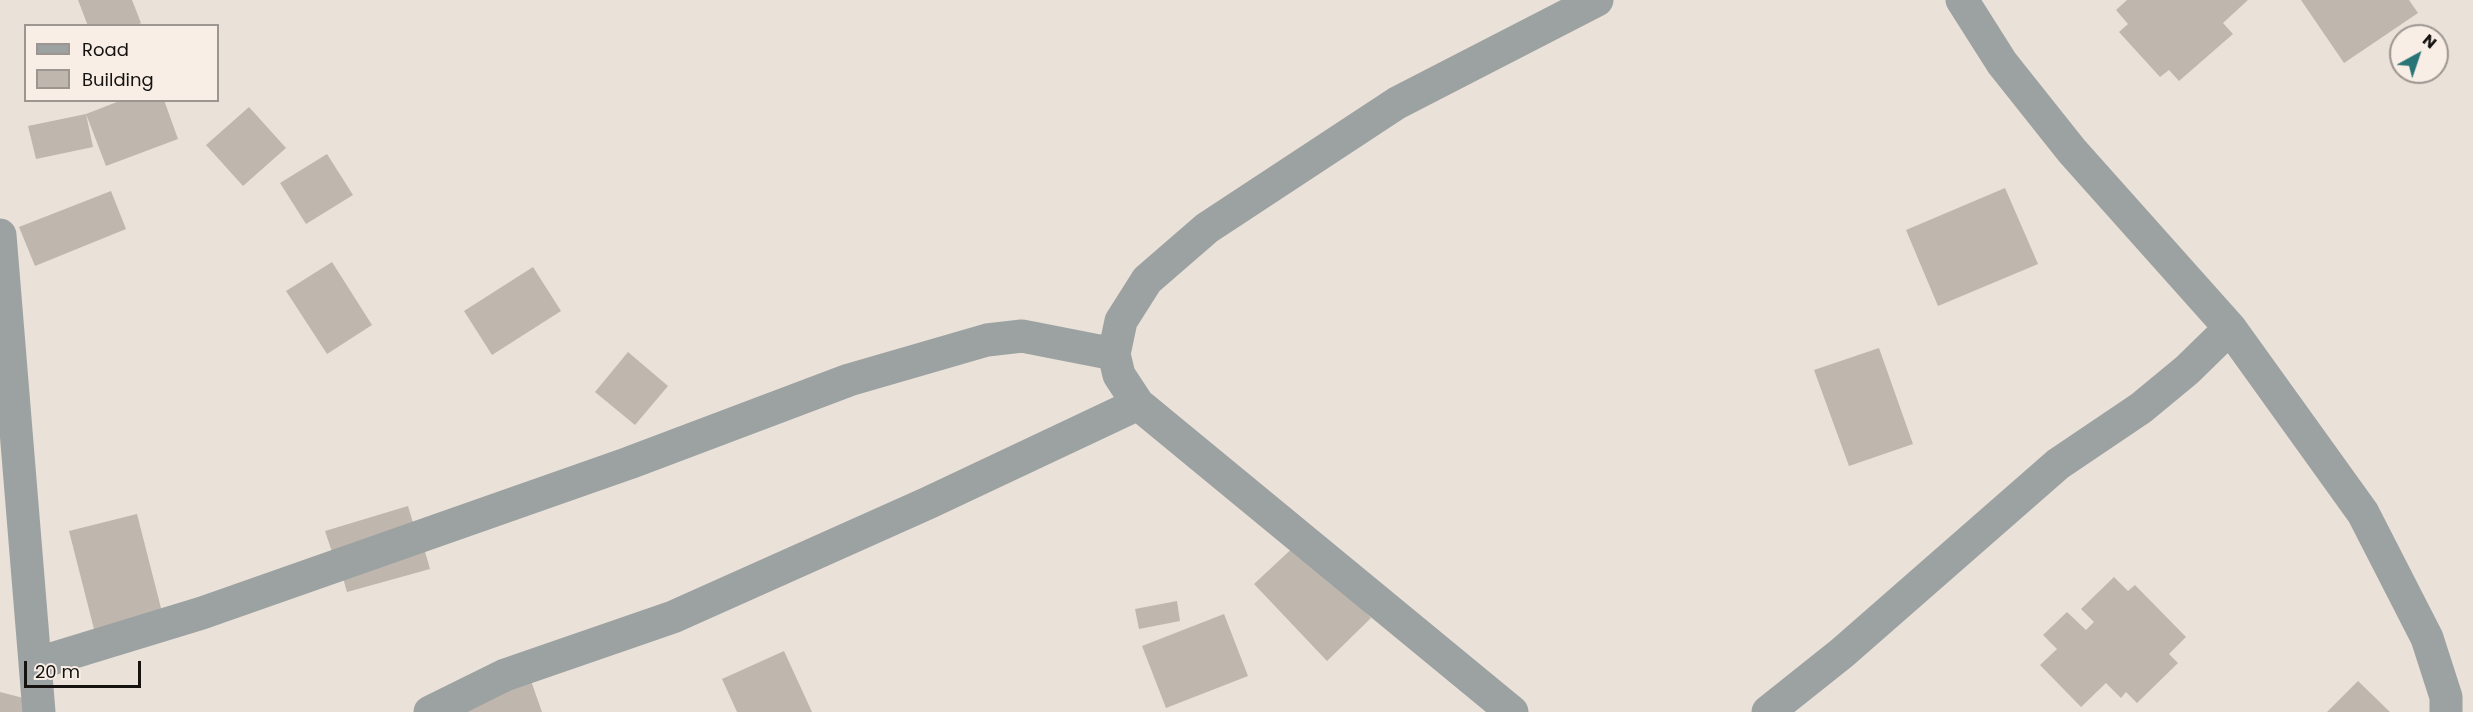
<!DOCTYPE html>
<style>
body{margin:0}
#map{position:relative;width:2473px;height:712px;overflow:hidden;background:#eae1d9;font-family:Poppins,sans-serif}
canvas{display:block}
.legend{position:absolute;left:24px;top:24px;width:195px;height:78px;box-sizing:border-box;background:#f8eee6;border:2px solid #9d9690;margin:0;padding:8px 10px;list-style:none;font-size:18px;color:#15120f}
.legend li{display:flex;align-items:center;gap:12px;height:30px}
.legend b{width:30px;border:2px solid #9d9690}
.north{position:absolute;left:2389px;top:24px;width:60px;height:60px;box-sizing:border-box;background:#f8eee6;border:2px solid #9d9690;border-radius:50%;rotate:40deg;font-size:16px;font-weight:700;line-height:24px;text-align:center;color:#15120f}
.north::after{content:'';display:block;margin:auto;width:21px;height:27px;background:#297476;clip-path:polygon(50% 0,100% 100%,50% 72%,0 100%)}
.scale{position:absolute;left:24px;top:661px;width:117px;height:27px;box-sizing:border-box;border:3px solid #15120f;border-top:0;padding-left:8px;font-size:18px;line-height:21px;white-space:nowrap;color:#15120f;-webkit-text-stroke:4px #f8eee6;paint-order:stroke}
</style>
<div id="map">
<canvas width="2473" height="712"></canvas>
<ul class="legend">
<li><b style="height:8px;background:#9ca2a2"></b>Road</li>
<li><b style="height:16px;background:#bfb6ae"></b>Building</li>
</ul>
<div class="north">N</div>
<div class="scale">20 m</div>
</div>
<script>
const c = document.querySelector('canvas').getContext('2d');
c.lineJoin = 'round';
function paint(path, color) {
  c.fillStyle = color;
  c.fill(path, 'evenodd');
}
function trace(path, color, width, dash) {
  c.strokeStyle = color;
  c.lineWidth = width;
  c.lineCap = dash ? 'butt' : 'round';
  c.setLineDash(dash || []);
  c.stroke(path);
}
paint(new Path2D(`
 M 78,0 L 132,0 L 141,23 L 136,26 L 88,26 Z
 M 2127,0 L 2248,0 L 2223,23 L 2233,34 L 2179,81 L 2169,70 L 2160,77 L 2119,32 L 2128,24 L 2116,10 Z
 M 2301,0 L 2409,0 L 2418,13 L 2344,63 Z
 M 122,100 L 164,100 L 178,139 L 106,166 L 86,114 Z
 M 249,107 L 286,148 L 243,186 L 206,145 Z
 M 86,114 L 93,147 L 36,159 L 28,126 Z
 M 327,154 L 353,195 L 306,224 L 280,183 Z
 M 2005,188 L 2038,264 L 1938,306 L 1906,230 Z
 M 111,191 L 126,229 L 35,266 L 19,227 Z
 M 332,262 L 372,325 L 327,354 L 286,291 Z
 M 533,267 L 561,311 L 492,355 L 464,311 Z
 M 1879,348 L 1913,444 L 1849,466 L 1814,370 Z
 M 628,352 L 668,386 L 635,425 L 595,392 Z
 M 408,506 L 414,526 L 332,552 L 325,531 Z
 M 137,514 L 163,616 L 95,633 L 69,531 Z
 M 1299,542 L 1371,618 L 1327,661 L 1254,584 Z
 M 424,548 L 430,569 L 347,592 L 341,571 Z
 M 2114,577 L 2128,591 L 2135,585 L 2186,637 L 2169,654 L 2178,663 L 2137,703 L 2126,692 L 2121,698 L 2106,683 L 2081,707 L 2040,665 L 2057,649 L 2043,635 L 2067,612 L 2086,630 L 2094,622 L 2081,609 Z
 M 1177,601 L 1180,621 L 1139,629 L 1135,609 Z
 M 1224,614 L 1248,676 L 1166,708 L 1142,646 Z
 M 784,651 L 812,712 L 737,712 L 722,679 Z
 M 530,678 L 542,712 L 446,712 Z
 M 2358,681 L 2390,712 L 2327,712 Z
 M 0,692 L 35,701 L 33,712 L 0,712 Z`), '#bfb6ae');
trace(new Path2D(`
 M 1962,0 L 2002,63 L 2072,151 L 2230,328 L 2363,513 L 2427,638 L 2446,697 L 2446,712
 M 0,235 L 39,712
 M 35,664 L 202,613 L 629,463 L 849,380 L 987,340 L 1022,336 L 1114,354
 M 430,712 L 505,675 L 673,617 L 928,503 L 1138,404
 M 1512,712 L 1138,404 L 1119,375 L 1114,354 L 1121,321 L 1147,280 L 1207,228 L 1397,103 L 1597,0
 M 1768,712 L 1842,653 L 2058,464 L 2141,408 L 2187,370 L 2230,328`), '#9ca2a2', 33);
</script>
